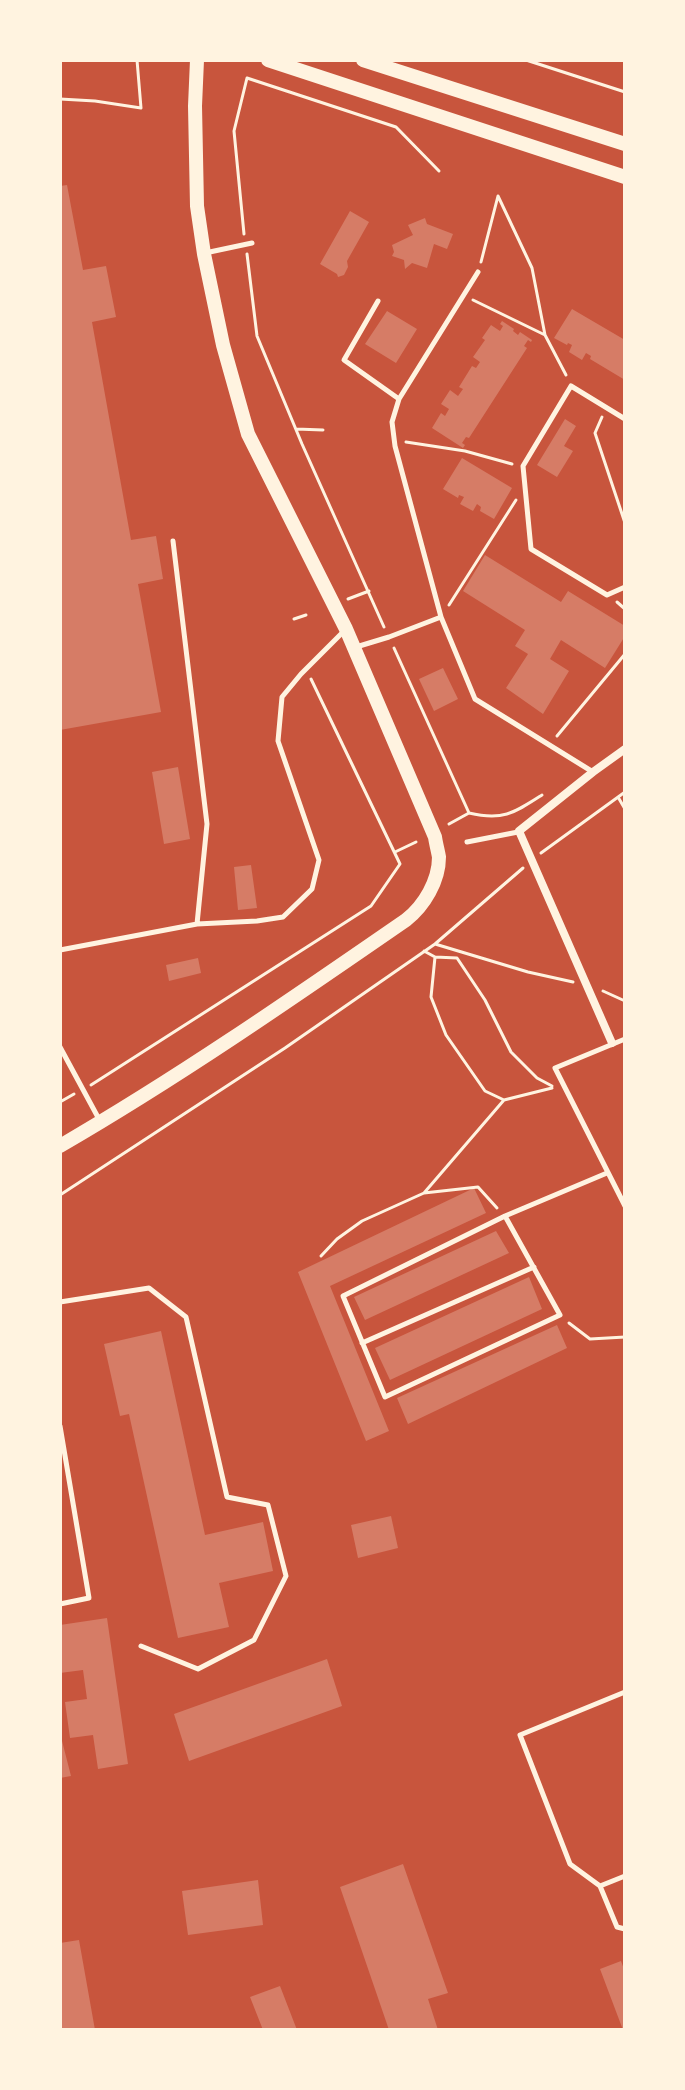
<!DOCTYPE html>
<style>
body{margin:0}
#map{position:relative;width:685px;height:2090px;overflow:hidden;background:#c8553d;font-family:"Alegreya Sans",sans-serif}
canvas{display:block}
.frame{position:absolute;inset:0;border:62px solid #fff3e0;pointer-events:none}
</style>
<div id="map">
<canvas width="685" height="2090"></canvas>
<div class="frame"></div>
</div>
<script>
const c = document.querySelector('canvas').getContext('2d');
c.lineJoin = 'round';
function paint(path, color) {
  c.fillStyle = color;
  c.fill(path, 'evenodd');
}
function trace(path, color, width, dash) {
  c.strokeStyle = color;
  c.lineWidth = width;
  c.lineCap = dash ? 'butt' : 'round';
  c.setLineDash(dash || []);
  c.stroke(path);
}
paint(new Path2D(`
 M 67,185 L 83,270 L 106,266 L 116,317 L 92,322 L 131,540 L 156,536 L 163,579 L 138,584 L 161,712 L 60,730 L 60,186 Z
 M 350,211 L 369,222 L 347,261 L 348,267 L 344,275 L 338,277 L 337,274 L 320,264 Z
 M 425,218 L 427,224 L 453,234 L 447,249 L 434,244 L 427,268 L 412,263 L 405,269 L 404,260 L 392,256 L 394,252 L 392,245 L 413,235 L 408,225 Z
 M 572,309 L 625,340 L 625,380 L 590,359 L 591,356 L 586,353 L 582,360 L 569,352 L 572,345 L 568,343 L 567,345 L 554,338 Z
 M 387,311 L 417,329 L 396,363 L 365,344 Z
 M 502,321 L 514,329 L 513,331 L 518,335 L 520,332 L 532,340 L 531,342 L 528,340 L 524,346 L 527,348 L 469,438 L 466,437 L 462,443 L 465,445 L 463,448 L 432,428 L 441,413 L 445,416 L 449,409 L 441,404 L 450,390 L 458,396 L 463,389 L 459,387 L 472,366 L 476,368 L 480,362 L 473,357 L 485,340 L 482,338 L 491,325 L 500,331 L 503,326 L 500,324 Z
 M 565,419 L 576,426 L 564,446 L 573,451 L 557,477 L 537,465 Z
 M 462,458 L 512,488 L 494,519 L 480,511 L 481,507 L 477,504 L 473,511 L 460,504 L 464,497 L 459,495 L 458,498 L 443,489 Z
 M 485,555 L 561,602 L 568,591 L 625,626 L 625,636 L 605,668 L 561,640 L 550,659 L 569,671 L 543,714 L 506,688 L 528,654 L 515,646 L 525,630 L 463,591 Z
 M 443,668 L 458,699 L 434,711 L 419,679 Z
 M 178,767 L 190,839 L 164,844 L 152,772 Z
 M 251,865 L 257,908 L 238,910 L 234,867 Z
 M 198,958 L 201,973 L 169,981 L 166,965 Z
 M 474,1188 L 486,1213 L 330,1286 L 389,1431 L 366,1441 L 298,1272 Z
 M 496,1231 L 509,1253 L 365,1320 L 354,1297 Z
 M 529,1277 L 542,1309 L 390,1380 L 375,1348 Z
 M 557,1325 L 567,1348 L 408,1424 L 397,1398 Z
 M 161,1331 L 205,1535 L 263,1522 L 273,1571 L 219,1583 L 229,1627 L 178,1638 L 129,1414 L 120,1416 L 104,1344 Z
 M 391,1516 L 398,1548 L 358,1558 L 351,1525 Z
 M 107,1618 L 128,1764 L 98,1769 L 93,1735 L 70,1738 L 65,1702 L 87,1699 L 83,1670 L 60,1673 L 60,1625 Z
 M 327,1659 L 342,1706 L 189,1761 L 174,1714 Z
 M 60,1733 L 71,1776 L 60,1778 Z
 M 403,1864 L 448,1993 L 428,1999 L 438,2030 L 389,2030 L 340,1887 Z
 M 258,1880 L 263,1925 L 188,1935 L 182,1891 Z
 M 79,1940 L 95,2030 L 60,2030 L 60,1943 Z
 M 621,1961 L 625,1972 L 625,2030 L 623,2030 L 600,1969 Z
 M 280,1986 L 297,2030 L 263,2030 L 250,1997 Z`), '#d67c66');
trace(new Path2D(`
 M 526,60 L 625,92
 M 60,99 L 95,101 L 141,108 L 137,60
 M 498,196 L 532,268 L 545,335 L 566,375
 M 244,234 L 234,131 L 247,78 L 396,127 L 439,171
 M 247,254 L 257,336 L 302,444 L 384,627
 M 481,262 L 498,196
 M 473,300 L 545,335
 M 602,417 L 595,433 L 625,523
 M 296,429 L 323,430
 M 406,442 L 465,451 L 512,464
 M 348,599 L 369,591
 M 617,602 L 625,609
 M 449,605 L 516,500
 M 294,619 L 306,615
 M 394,648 L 469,813 C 503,821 514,813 542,795
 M 557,736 L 625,654
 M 618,797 L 625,809
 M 449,824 L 469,813
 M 395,852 L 416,842
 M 541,853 L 625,792
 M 435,944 L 528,972 L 573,982
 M 424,951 L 435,957 L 457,958 L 485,1000 L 511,1052 L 537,1078 L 552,1086
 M 435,957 L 431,997 L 446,1035 L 485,1091 L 504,1100
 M 603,991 L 625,1001
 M 91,1085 L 371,906 L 400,864 L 311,679
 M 60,1102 L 74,1094
 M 424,1193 L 504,1100 L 552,1088
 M 60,1195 L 285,1048 L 435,944 L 523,868
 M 321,1256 L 337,1239 L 362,1221 L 424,1193 L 478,1187 L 497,1208
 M 569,1323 L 590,1339 L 625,1337`), '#fff3e0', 3);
trace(new Path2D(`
 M 205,253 L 252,243
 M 378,301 L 344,360 L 399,399
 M 625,419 L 571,386 L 523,466 L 531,549 L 607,595 L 625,587
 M 173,541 L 207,824 L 197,924 L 257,921 L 283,917 L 312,889 L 319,860 L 278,741 L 282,697 L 301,674 L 343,632
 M 441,617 L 395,446 L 392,422 L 399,399 L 478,272
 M 356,647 L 389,637 L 441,617 L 475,699 L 593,772
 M 467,842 L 518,832
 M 60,950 L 197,924
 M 625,1039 L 555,1068 L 625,1206
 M 60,1047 L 100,1121
 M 505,1216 L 560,1315 L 385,1397 L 343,1296 L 505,1216 L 607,1173
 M 60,1302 L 149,1288 L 186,1317 L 227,1497 L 268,1505 L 286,1576 L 254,1640 L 198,1669 L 141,1646
 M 362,1343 L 534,1267
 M 60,1426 L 89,1598 L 60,1604
 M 625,1692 L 520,1735 L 570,1864 L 600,1886 L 617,1927 L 625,1929
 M 600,1886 L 625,1876`), '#fff3e0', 5);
trace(new Path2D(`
 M 612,1043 L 519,831 L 593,772 L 625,749`), '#fff3e0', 8);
trace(new Path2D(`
 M 60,1146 C 179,1077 293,998 406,920 C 424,906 439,881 439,857 C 438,851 436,844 435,837 L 346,629 L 248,434 L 223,345 L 204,254 L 197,206 L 195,106 L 197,60`), '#fff3e0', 14);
trace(new Path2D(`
 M 268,60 L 625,177
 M 363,60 L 625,144`), '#fff3e0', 14);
</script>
